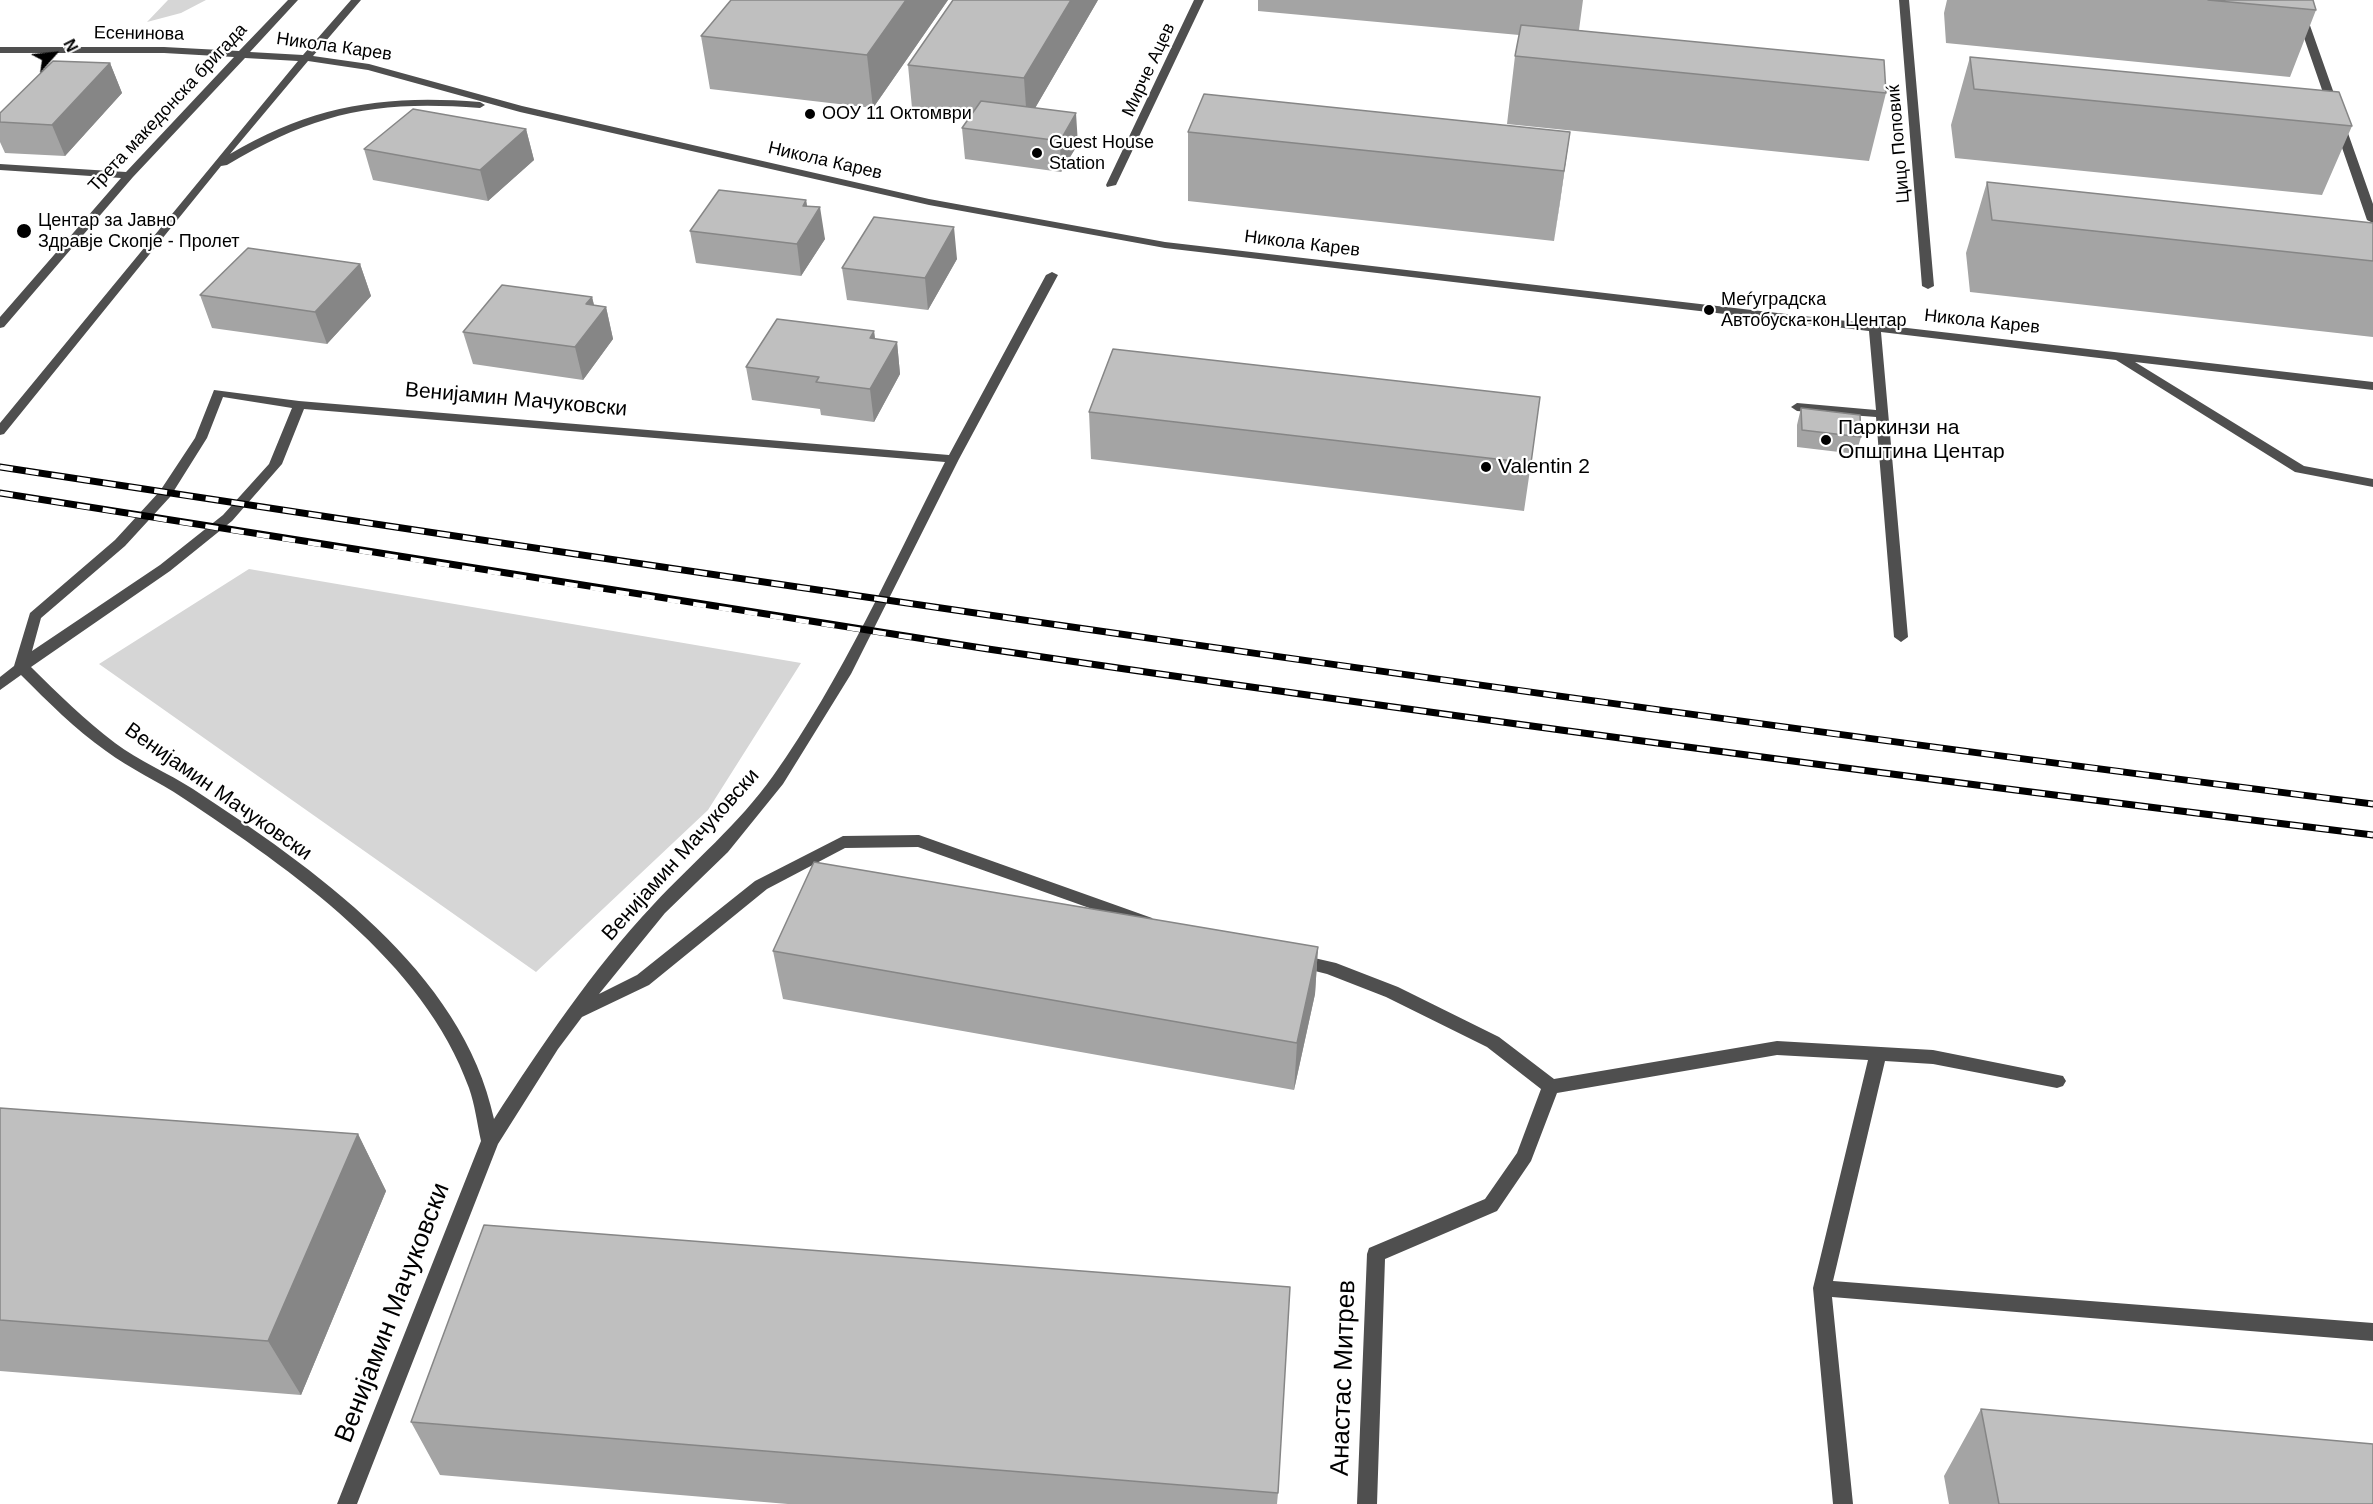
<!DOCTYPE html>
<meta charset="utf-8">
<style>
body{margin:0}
#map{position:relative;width:2373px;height:1504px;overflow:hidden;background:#fff;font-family:Helvetica,sans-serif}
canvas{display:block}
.north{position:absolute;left:24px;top:24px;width:60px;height:60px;-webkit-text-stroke:4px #fff;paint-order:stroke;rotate:63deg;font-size:16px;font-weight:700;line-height:24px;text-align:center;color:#000}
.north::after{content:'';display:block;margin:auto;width:21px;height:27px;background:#000;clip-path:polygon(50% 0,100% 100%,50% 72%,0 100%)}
</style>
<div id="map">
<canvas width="2373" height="1504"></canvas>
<div class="north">N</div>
</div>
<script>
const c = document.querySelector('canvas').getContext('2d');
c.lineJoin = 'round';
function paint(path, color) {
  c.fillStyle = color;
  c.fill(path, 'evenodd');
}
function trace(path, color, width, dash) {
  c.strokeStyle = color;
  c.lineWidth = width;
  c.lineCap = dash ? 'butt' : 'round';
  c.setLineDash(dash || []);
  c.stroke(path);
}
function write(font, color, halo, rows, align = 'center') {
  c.font = font + ' Helvetica,sans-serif';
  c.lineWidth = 4.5;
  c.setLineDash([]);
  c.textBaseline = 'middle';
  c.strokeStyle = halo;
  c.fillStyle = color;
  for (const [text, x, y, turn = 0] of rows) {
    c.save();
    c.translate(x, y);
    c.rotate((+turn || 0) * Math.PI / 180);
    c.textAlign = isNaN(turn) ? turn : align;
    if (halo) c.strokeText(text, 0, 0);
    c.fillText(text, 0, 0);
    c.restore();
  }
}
paint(new Path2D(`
 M 168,0 L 206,0 L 181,13 L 147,22 Z
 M 249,569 L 801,663 L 708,810 L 536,972 L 99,664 Z`), '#d6d6d6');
paint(new Path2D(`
 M 288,0 L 298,0 L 250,52 L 303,55 L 351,0 L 361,0 L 313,56 L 369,64 L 522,106 L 929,199 L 1165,242 L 2373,382 L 2373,390 L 2135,362 L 2304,466 L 2373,479 L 2373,487 L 2295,472 L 2116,360 L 1881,332 L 1908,637 L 1901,642 L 1894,637 L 1876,417 L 1797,411 L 1791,407 L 1797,403 L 1876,410 L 1869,331 L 1165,248 L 929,205 L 520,112 L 368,70 L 308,61 L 230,154 C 312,105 386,94 480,102 L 485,105 L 480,108 C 377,100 316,112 227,165 L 221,166 L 4,434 L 0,435 L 0,423 L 298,61 L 245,58 L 133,177 L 4,327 L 0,328 L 0,317 L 121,178 L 0,170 L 0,164 L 126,172 L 234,57 L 164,53 L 0,53 L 0,47 L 164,47 L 239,51 Z
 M 1194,0 L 1204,0 L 1116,185 L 1107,187 L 1106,185 Z
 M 1899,0 L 1909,0 L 1934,286 L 1928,289 L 1922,286 Z
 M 2291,0 L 2301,0 L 2373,204 L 2373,223 L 2367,220 Z
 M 1052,272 L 1058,275 L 959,459 L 851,674 L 783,784 L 728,852 L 665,913 L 599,994 L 637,975 L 755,881 L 843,836 L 919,835 L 1152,918 L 1154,922 L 1152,926 L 1140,926 L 918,847 L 845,848 L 767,889 L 649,985 L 582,1017 L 558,1049 L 498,1144 L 357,1504 L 337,1504 L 481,1141 C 477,1123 475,1105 469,1088 C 424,961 291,870 183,798 C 158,781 130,769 106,751 C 75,729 48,702 21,675 L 0,690 L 0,677 L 14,666 L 30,613 L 115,540 L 160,491 L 195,438 L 214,390 L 299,401 L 949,455 L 1046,275 ZM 223,397 L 292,408 L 269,464 L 223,515 L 160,565 L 32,651 L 41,618 L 125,546 L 170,497 L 207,438 ZM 304,409 L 945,462 C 891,568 842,679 773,776 C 738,825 694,861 653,905 C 592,970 542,1045 494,1119 C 463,971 312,867 193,789 C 168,773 139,761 115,743 C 85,720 58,694 31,667 L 170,571 L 232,521 L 282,464 Z
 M 1297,954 L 1336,963 L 1398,987 L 1499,1037 L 1554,1079 L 1777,1041 L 1933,1050 L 2063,1076 L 2066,1081 L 2063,1086 L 2057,1088 L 1933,1064 L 1885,1061 L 1833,1281 L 2373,1323 L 2373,1341 L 1832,1297 L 1853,1504 L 1833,1504 L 1813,1288 L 1868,1060 L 1777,1055 L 1557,1093 L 1531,1161 L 1497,1211 L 1385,1259 L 1377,1504 L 1357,1504 L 1367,1254 L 1369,1248 L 1485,1199 L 1517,1153 L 1541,1089 L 1487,1047 L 1386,997 L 1327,974 L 1291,965 L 1289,960 L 1291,955 Z`), '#4f4f4f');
const rail = new Path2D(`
 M 0,467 C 790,588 1580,704 2373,804
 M 0,493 C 329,546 658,600 988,649 C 1449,717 1911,778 2373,835`);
trace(rail, '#000', 7);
trace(rail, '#fff', 4.5, [13]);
paint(new Path2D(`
 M 948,0 L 873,108 L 710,89 L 701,36 Z
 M 1098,0 L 1035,108 L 1078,144 L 1061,172 L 965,159 L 962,128 L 971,115 L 912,108 L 908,65 Z
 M 1258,0 L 1583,0 L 1579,30 L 1886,93 L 1869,161 L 1507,124 L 1515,56 L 1519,35 L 1258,11 Z
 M 1947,0 L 2313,0 L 2316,10 L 2290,77 L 1946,43 L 1944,13 Z
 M 1970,57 L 2352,126 L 2322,195 L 1955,158 L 1951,125 Z
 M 110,63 L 122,93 L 65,156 L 5,153 L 0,142 L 0,113 Z
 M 526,129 L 534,160 L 488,201 L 373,180 L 364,149 Z
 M 1188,132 L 1570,132 L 1554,241 L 1188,201 Z
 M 1987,182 L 2373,223 L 2373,337 L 1970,292 L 1966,253 Z
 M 806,200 L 807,206 L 825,239 L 801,276 L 696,263 L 690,231 Z
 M 957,259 L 928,310 L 847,300 L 842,268 Z
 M 360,264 L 371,296 L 327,344 L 212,328 L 200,295 Z
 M 592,297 L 594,305 L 606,307 L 613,339 L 583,380 L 473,364 L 463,332 Z
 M 874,331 L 875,339 L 897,342 L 900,374 L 874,422 L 821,415 L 820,409 L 752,400 L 746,367 Z
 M 1801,408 L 1861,437 L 1856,454 L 1797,447 L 1797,425 Z
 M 1089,412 L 1531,463 L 1524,511 L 1091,459 Z
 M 1318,947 L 1315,994 L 1294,1090 L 783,999 L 773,951 Z
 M 0,1108 L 358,1134 L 386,1191 L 301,1395 L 0,1371 Z
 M 1981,1409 L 2373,1504 L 1949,1504 L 1944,1476 Z
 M 411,1422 L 1278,1493 L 1277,1504 L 788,1504 L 440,1475 Z`), '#a4a4a4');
paint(new Path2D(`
 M 906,0 L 948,0 L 873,108 L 867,55 Z
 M 1071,0 L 1098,0 L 1027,122 L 1024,78 Z
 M 110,63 L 122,93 L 65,156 L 52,125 Z
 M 1076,113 L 1078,144 L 1061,172 L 1060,141 Z
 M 526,129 L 534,160 L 488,201 L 480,170 Z
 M 1570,132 L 1560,202 L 1554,241 L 1564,171 Z
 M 806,200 L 810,224 L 820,207 L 825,239 L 801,276 L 797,244 L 803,206 Z
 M 954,227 L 957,259 L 928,310 L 925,278 Z
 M 360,264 L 371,296 L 327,344 L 315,312 Z
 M 592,297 L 597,318 L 606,307 L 613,339 L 583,380 L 575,347 L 586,304 Z
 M 874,331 L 878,364 L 870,338 Z
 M 897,342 L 900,374 L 874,422 L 870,389 Z
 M 1318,947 L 1315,994 L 1294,1090 L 1297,1043 Z
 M 358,1134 L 386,1191 L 301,1395 L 268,1341 Z`), '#868686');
const building = new Path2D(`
 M 731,0 L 906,0 L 867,55 L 701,36 Z
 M 953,0 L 1071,0 L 1024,78 L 908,65 Z
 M 2208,0 L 2313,0 L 2316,10 Z
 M 1521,25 L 1884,60 L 1886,93 L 1515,56 Z
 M 1970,57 L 2339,92 L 2352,126 L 1974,89 Z
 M 53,61 L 110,63 L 52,125 L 0,122 L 0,113 Z
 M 1204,94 L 1570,132 L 1564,171 L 1188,132 Z
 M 981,101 L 1076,113 L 1060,141 L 962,128 Z
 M 413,109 L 526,129 L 480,170 L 364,149 Z
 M 1987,182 L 2373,223 L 2373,261 L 1992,220 Z
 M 719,190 L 806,200 L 803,206 L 820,207 L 797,244 L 690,231 Z
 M 874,217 L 954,227 L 925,278 L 842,268 Z
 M 248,248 L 360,264 L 315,312 L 200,295 Z
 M 502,285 L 592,297 L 586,304 L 606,307 L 575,347 L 463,332 Z
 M 777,319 L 874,331 L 870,338 L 897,342 L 870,389 L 816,382 L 819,377 L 746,367 Z
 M 1113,349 L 1540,397 L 1531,463 L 1089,412 Z
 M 1801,408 L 1860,415 L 1861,437 L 1802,430 Z
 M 814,862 L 1318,947 L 1297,1043 L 773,951 Z
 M 0,1108 L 358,1134 L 268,1341 L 0,1320 Z
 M 484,1225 L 1290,1287 L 1278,1493 L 411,1422 Z
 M 1981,1409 L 2373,1444 L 2373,1504 L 1999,1504 Z`);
paint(building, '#bfbfbf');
trace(building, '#868686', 1.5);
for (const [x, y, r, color] of [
 [810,114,6,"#000"],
 [1037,153,6,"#000"],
 [24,231,8,"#000"],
 [1709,310,6,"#000"],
 [1826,440,6,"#000"],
 [1486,467,6,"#000"]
]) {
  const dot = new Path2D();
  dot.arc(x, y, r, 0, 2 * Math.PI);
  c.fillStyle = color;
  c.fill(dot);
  trace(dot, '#fff', 2);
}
write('18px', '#000', '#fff', [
 ["Есенинова",139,34,1],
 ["Никола Карев",334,47,8],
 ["Мирче Ацев",1149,70,-65],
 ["Трета македонска бригада",168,108,-47],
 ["Цицо Поповиќ",1899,144,-95],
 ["Никола Карев",825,161,13],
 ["Никола Карев",1302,244,7],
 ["Никола Карев",1982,322,6]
]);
write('18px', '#000', '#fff', [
 ["ООУ 11 Октомври",822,114],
 ["Guest House",1049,143],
 ["Station",1049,164],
 ["Центар за Јавно",38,221],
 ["Здравје Скопје - Пролет",38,242],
 ["Меѓуградска",1721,300],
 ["Автобуска-кон Центар",1721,321]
], 'left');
write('21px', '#000', '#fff', [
 ["Венијамин Мачуковски",516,400,5],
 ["Венијамин Мачуковски",218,792,35],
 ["Венијамин Мачуковски",681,855,-48]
]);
write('21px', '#000', '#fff', [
 ["Паркинзи на",1838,428],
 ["Општина Центар",1838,452],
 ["Valentin 2",1498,467]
], 'left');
write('26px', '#000', '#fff', [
 ["Венијамин Мачуковски",393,1313,-69],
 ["Анастас Митрев",1344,1378,-88]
]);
</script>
